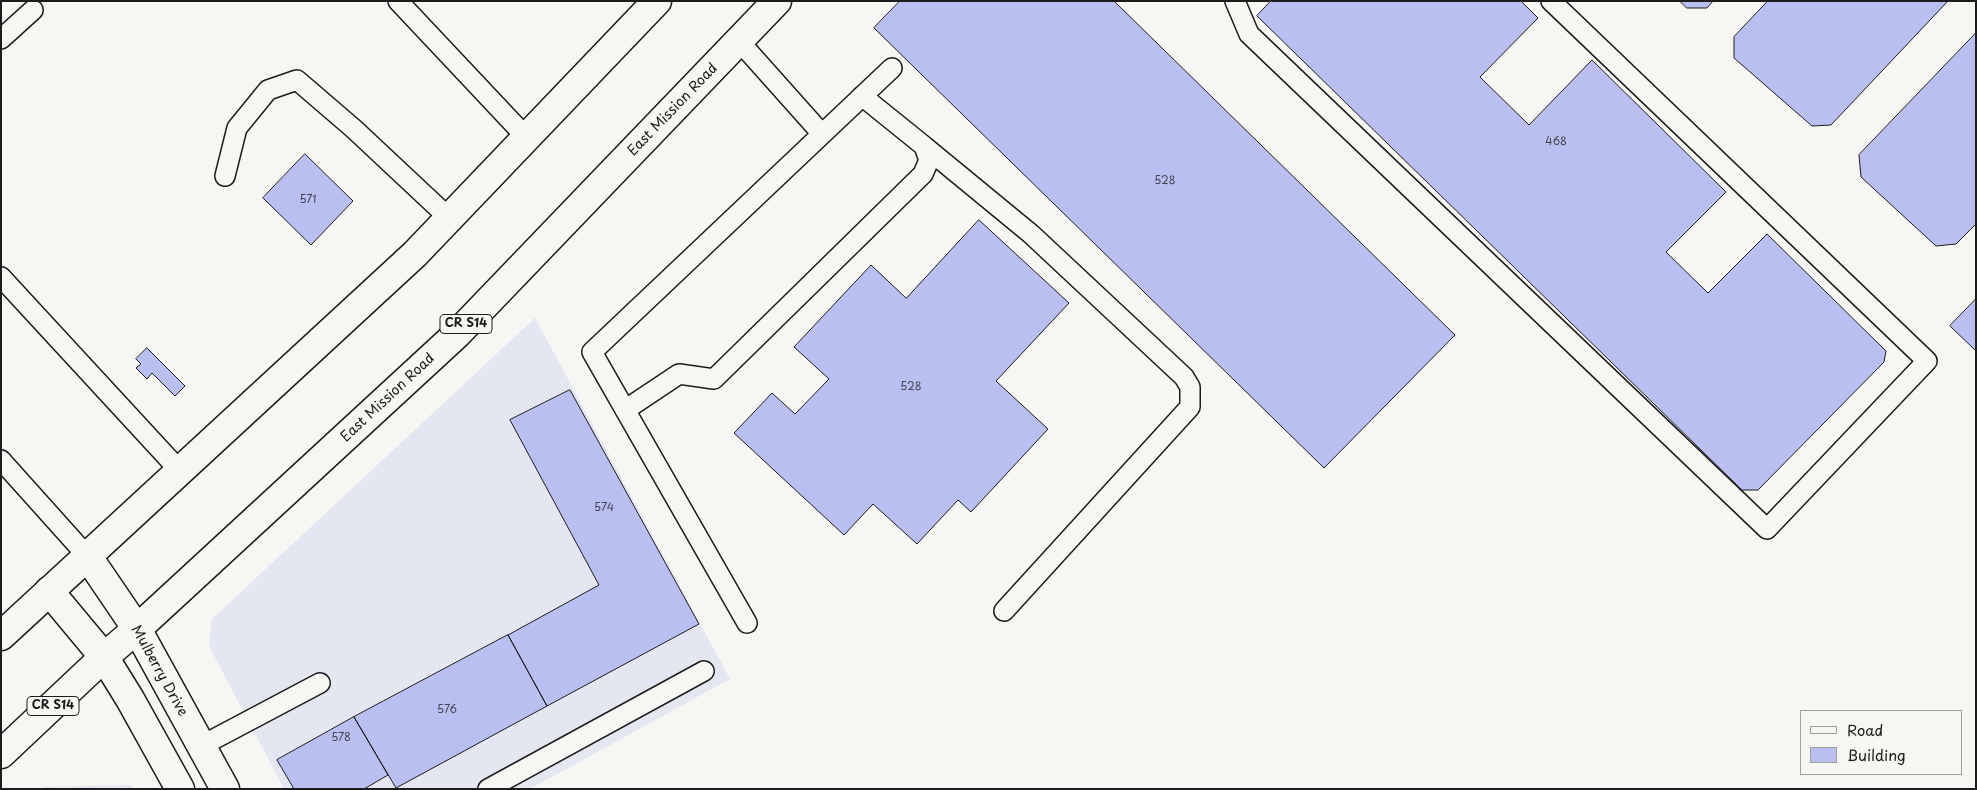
<!DOCTYPE html>
<style>
body{margin:0}
#map{position:relative;width:1977px;height:790px;overflow:hidden;background:#f6f6f2;font-family:"Playpen Sans",sans-serif}
canvas{display:block}
.frame{position:absolute;inset:0;border:2px solid #1c1c1c;pointer-events:none}
.legend{position:absolute;left:1800px;top:710px;width:162px;height:65px;box-sizing:border-box;background:#f6f6f2;border:1px solid #9f9f9c;margin:0;padding:6px 9px;list-style:none;font-size:15px;color:#1c1c1c}
.legend li{display:flex;align-items:center;gap:10px;height:25px}
.legend b{width:25px;border:1px solid #9f9f9c}
</style>
<div id="map">
<canvas width="1977" height="790"></canvas>
<div class="frame"></div>
<ul class="legend">
<li><b style="height:6px;background:#f6f6f2"></b>Road</li>
<li><b style="height:14px;background:#babff1"></b>Building</li>
</ul>
</div>
<script>
const c = document.querySelector('canvas').getContext('2d');
c.lineJoin = 'round';
function paint(path, color) {
  c.fillStyle = color;
  c.fill(path, 'evenodd');
}
function trace(path, color, width, dash) {
  c.strokeStyle = color;
  c.lineWidth = width;
  c.lineCap = dash ? 'butt' : 'round';
  c.setLineDash(dash || []);
  c.stroke(path);
}
function write(font, color, halo, rows, align = 'center') {
  c.font = font + ' "Playpen Sans",sans-serif';
  c.lineWidth = 4.5;
  c.setLineDash([]);
  c.textBaseline = 'middle';
  c.strokeStyle = halo;
  c.fillStyle = color;
  for (const [text, x, y, turn = 0] of rows) {
    c.save();
    c.translate(x, y);
    c.rotate((+turn || 0) * Math.PI / 180);
    c.textAlign = isNaN(turn) ? turn : align;
    if (halo) c.strokeText(text, 0, 0);
    c.fillText(text, 0, 0);
    c.restore();
  }
}
paint(new Path2D(`
 M 535,318 L 730,679 L 530,789 L 284,789 L 209,646 L 212,619 Z
 M 131,785 L 133,789 L 43,789 L 45,787 Z`), '#e4e6f2');
const building = new Path2D(`
 M 900,1 L 1114,1 L 1455,335 L 1324,468 L 874,28 Z
 M 1271,1 L 1521,1 L 1538,18 L 1480,77 L 1529,125 L 1592,60 L 1726,192 L 1666,252 L 1708,293 L 1767,234 L 1886,351 L 1884,362 L 1758,490 L 1742,490 L 1257,16 Z
 M 1680,1 L 1713,1 L 1707,8 L 1687,8 Z
 M 1768,1 L 1948,1 L 1831,125 L 1812,126 L 1734,58 L 1734,37 Z
 M 1976,33 L 1976,224 L 1956,244 L 1936,246 L 1861,177 L 1859,155 Z
 M 305,154 L 353,201 L 311,245 L 263,198 Z
 M 979,220 L 1069,303 L 996,381 L 1048,429 L 971,512 L 958,500 L 917,544 L 873,504 L 844,535 L 734,433 L 772,393 L 795,414 L 829,379 L 794,347 L 871,265 L 906,298 Z
 M 1976,299 L 1976,351 L 1950,326 Z
 M 147,348 L 185,386 L 175,396 L 152,373 L 147,379 L 136,368 L 141,364 L 136,359 Z
 M 570,390 L 699,624 L 547,706 L 508,635 L 599,585 L 510,420 Z
 M 508,635 L 547,706 L 396,788 L 354,717 Z
 M 354,717 L 388,775 L 364,789 L 294,789 L 277,760 Z`);
paint(building, '#babff1');
trace(building, '#1c1c1c', 1);
const lane = new Path2D(`
 M 398,1 L 526,137
 M 1235,1 L 1249,34 L 1767,529 L 1927,361 L 1551,1
 M 1,39 L 33,10
 M 739,41 L 822,134
 M 924,146 L 1031,234 L 1184,377 L 1190,387 L 1190,407 L 1004,611
 M 225,176 L 237,128 L 268,90 L 297,80 L 354,129 L 449,218
 M 1,277 L 180,471
 M 625,410 L 679,374 L 714,379 L 923,174 L 929,160 L 924,146 L 862,96
 M 1,460 L 88,557
 M 747,623 L 592,352 L 892,68
 M 201,746 L 320,683
 M 488,789 L 704,671`);
const secondary = new Path2D(`
 M 88,557 L 137,629 L 225,789
 M 49,591 L 104,657 L 130,699 L 180,789`);
const primary = new Path2D(`
 M 1,636 L 415,254 L 657,1
 M 1,754 L 104,657 L 137,629 L 457,334 L 777,1`);
trace(lane, '#1c1c1c', 22);
trace(secondary, '#1c1c1c', 31);
trace(primary, '#1c1c1c', 31);
trace(lane, '#f6f6f2', 19);
trace(secondary, '#f6f6f2', 28);
trace(primary, '#f6f6f2', 28);
write('11px', '#444551', null, [
 ["468",1556,142],
 ["528",1165,181],
 ["571",308,200],
 ["528",911,387],
 ["574",604,508],
 ["576",447,710],
 ["578",341,738]
]);
for (const [x, y, w] of [
 [466,324,52],
 [53,706,52]
]) {
  const box = new Path2D();
  box.roundRect(x - w / 2, y - 9.5, w, 19, 4);
  c.fillStyle = '#f6f6f2';
  c.fill(box);
  trace(box, '#1c1c1c', 1);
}
write('bold 12px', '#1c1c1c', null, [
 ["CR S14",466,324],
 ["CR S14",53,706]
]);
write('14px', '#1c1c1c', '#f6f6f2', [
 ["East Mission Road",673,110,-46],
 ["East Mission Road",388,398,-43],
 ["Mulberry Drive",159,671,61]
]);
</script>
